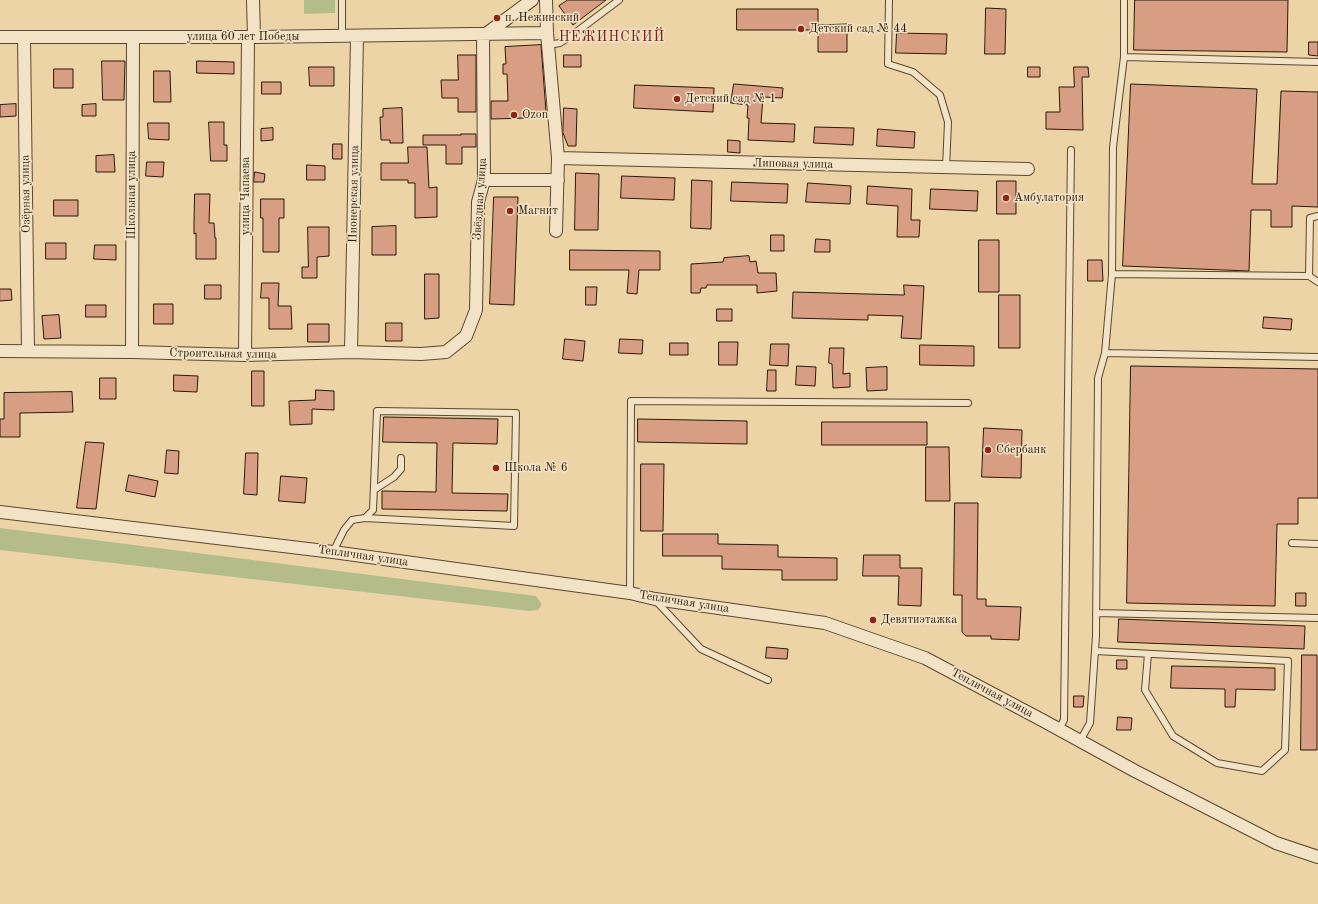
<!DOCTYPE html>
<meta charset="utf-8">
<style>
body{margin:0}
canvas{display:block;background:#ecd4a7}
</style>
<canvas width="1318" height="904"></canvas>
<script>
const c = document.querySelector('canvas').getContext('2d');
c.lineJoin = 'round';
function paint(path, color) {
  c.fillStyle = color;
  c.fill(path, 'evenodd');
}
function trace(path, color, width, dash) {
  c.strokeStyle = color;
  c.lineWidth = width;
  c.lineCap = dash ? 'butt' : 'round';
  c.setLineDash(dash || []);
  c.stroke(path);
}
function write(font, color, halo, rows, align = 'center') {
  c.font = font + ' "Old Standard TT",serif';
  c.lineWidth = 3;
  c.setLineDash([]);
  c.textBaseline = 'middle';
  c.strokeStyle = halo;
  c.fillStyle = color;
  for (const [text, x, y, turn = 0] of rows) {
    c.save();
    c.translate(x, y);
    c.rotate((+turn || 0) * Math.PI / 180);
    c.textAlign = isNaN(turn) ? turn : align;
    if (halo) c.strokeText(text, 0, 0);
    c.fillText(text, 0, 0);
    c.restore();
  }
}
paint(new Path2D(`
 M 304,0 L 335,0 L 335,13 L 304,14 Z
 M 0,528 L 536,596 L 542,604 L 538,610 L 529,611 L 0,550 Z`), '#b4bd8a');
const building = new Path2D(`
 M 568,0 L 606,0 L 573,25 L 559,6 Z
 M 1135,0 L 1288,0 L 1287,52 L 1134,50 Z
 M 986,8 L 1006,9 L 1005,54 L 985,54 Z
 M 737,9 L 818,9 L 818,29 L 818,25 L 847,24 L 847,52 L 818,52 L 818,30 L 737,30 Z
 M 897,33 L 947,34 L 946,54 L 896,53 Z
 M 1309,42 L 1318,42 L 1318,56 L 1309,55 Z
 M 541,45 L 546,112 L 529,113 L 530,118 L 491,119 L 491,101 L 508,101 L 507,74 L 503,74 L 503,64 L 506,64 L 505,47 Z
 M 458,55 L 476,55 L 476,112 L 458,112 L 458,98 L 442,98 L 441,80 L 458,80 Z
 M 564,55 L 581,55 L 581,67 L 564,67 Z
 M 102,61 L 125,61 L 124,100 L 103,100 Z
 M 197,61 L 234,62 L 234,74 L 197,73 Z
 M 309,67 L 334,67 L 334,86 L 310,86 Z
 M 1028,67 L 1040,67 L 1040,77 L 1028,77 Z
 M 1074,67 L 1088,67 L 1089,77 L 1082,77 L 1083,130 L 1046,129 L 1046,112 L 1060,112 L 1059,87 L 1074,87 Z
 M 54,69 L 73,69 L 73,88 L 54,88 Z
 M 154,71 L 170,71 L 171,102 L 154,102 Z
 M 262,82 L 281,82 L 281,94 L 262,94 Z
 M 734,84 L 783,88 L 782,98 L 763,97 L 761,123 L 795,124 L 794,142 L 748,140 L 749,118 L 747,118 L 748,105 L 731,103 Z
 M 1131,84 L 1257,89 L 1252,184 L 1277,184 L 1281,91 L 1318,92 L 1318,207 L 1292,206 L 1292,227 L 1271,227 L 1271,210 L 1251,210 L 1249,271 L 1123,266 Z
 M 635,85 L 714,88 L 713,112 L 634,108 Z
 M 16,104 L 16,116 L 0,117 L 0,105 Z
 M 96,104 L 96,116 L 82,116 L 82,105 Z
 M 402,108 L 403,143 L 390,143 L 390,140 L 381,140 L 380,117 L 383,117 L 383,109 Z
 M 564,108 L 577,109 L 576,146 L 568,146 L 563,133 Z
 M 209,122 L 224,122 L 224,145 L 227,145 L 227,161 L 211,161 Z
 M 148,123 L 169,123 L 169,140 L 149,139 Z
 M 815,127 L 854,128 L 853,145 L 814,143 Z
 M 273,128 L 273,140 L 261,141 L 261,129 Z
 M 878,129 L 915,132 L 914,148 L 877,146 Z
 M 461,134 L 476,134 L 476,147 L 462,147 L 462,164 L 446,164 L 446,145 L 423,145 L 423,135 L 461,135 Z
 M 728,140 L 740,141 L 740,153 L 728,152 Z
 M 333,144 L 342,144 L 342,159 L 333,159 Z
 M 408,147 L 427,147 L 429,188 L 437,187 L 437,217 L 415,218 L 415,183 L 408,183 L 408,180 L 381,180 L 381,163 L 408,163 Z
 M 114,155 L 115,172 L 96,172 L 96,156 Z
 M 147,162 L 164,162 L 163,177 L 146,176 Z
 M 307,165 L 325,166 L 325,180 L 307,180 Z
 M 255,172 L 265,174 L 264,182 L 254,182 Z
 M 576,173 L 599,174 L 598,230 L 575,230 Z
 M 622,176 L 675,178 L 674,200 L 621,198 Z
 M 692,180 L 712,181 L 711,229 L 691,228 Z
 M 997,181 L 1016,181 L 1016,214 L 997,214 Z
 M 732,182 L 788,184 L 787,203 L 731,201 Z
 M 808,183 L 851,186 L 850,204 L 806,202 Z
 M 868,186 L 912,189 L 911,220 L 920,220 L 919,237 L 897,237 L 898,206 L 867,204 Z
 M 931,189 L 978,191 L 977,211 L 930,209 Z
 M 195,194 L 210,194 L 209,223 L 214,223 L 215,238 L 216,238 L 216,259 L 196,259 L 196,233 L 194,234 L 194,223 Z
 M 494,197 L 518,197 L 514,305 L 490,304 Z
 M 261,199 L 284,199 L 284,218 L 279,218 L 279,252 L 263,252 L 263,218 L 261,218 Z
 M 54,200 L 78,200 L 78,216 L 54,216 Z
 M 396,226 L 396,255 L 372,255 L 372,227 Z
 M 308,227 L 329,227 L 329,256 L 317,257 L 317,278 L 302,278 L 302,267 L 308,267 Z
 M 771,235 L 784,235 L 784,251 L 771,251 Z
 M 816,239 L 830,240 L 830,252 L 815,252 Z
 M 979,240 L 999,240 L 999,292 L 979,292 Z
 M 46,243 L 66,243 L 66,259 L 46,259 Z
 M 95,245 L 116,245 L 116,260 L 94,259 Z
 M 570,250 L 660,251 L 660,270 L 639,270 L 637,294 L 627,293 L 629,270 L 570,270 Z
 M 749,256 L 750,262 L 756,261 L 758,273 L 776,273 L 777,291 L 757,293 L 757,285 L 707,285 L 706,288 L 701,288 L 700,293 L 691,293 L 691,264 L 723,262 L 724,258 Z
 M 1088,260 L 1102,260 L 1103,281 L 1088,281 Z
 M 425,274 L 439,274 L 439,318 L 425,319 Z
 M 262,283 L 279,283 L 278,306 L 291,306 L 292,329 L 269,329 L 269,298 L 261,298 Z
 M 205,285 L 221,285 L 221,299 L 205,299 Z
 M 904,285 L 924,286 L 921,339 L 901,338 L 903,316 L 868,315 L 868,320 L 792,318 L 793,292 L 904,295 Z
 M 586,287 L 597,287 L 596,305 L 586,305 Z
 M 0,289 L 11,289 L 12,300 L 0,301 Z
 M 999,295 L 1020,295 L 1020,348 L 999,348 Z
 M 154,304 L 173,304 L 173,324 L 154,324 Z
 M 86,305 L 106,305 L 106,317 L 86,317 Z
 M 717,309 L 732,309 L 732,321 L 717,321 Z
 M 59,315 L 61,338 L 44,339 L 42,316 Z
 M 1264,317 L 1292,319 L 1291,330 L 1263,328 Z
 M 386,323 L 402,323 L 402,341 L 386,341 Z
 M 308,324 L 329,324 L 329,342 L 308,342 Z
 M 565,339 L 585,341 L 583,361 L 563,359 Z
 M 620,339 L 643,340 L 642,354 L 619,353 Z
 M 719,342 L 738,342 L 737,365 L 719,365 Z
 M 670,343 L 688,343 L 688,355 L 670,355 Z
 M 771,344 L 789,344 L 788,366 L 770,365 Z
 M 920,345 L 974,346 L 974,366 L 920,365 Z
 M 830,348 L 844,348 L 843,374 L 850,373 L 850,387 L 833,388 L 832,364 L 829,363 Z
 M 797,366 L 816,367 L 815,386 L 796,385 Z
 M 1131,366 L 1318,369 L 1318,498 L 1298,498 L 1298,524 L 1277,524 L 1275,606 L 1127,603 Z
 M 887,367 L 887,390 L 867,391 L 866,368 Z
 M 768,370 L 776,370 L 776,391 L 767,391 Z
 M 252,371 L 264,371 L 264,406 L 252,406 Z
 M 174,375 L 198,376 L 197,392 L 174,391 Z
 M 100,378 L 116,378 L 116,399 L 100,399 Z
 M 316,390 L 334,391 L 334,410 L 312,409 L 312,424 L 290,425 L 289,401 L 315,400 Z
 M 72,392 L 73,412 L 20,413 L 20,437 L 0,437 L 0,419 L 4,419 L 4,393 Z
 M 384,417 L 498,419 L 497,444 L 453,443 L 452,493 L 508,494 L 507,511 L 382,509 L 382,491 L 436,492 L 437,443 L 383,442 Z
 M 638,419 L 747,421 L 747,444 L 638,442 Z
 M 822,422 L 927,422 L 927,445 L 822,445 Z
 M 984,428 L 1022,430 L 1021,478 L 982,477 Z
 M 86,442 L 104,443 L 96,509 L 77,508 Z
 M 926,447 L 949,447 L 950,501 L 926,501 Z
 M 167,450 L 179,451 L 178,474 L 165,473 Z
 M 246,453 L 258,453 L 257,495 L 244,494 Z
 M 641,464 L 664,464 L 663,531 L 641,531 Z
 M 129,475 L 158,481 L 155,497 L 126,491 Z
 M 281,476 L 307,478 L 305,503 L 279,501 Z
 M 955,503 L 978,503 L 977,599 L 986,599 L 986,606 L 1021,607 L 1019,640 L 991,639 L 991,636 L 966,636 L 962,632 L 962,595 L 954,595 Z
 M 663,534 L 718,534 L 718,544 L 778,545 L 778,557 L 837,558 L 837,580 L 782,580 L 782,570 L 722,569 L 722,556 L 663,556 Z
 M 864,555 L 900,555 L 900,568 L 922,568 L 921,606 L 898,605 L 899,576 L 863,576 Z
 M 1296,593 L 1306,593 L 1306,606 L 1296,606 Z
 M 1119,619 L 1305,626 L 1304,649 L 1118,642 Z
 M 767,647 L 788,649 L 787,659 L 766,658 Z
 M 1302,655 L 1317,655 L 1317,750 L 1301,750 Z
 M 1117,660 L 1127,660 L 1127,669 L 1117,669 Z
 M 1172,666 L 1275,668 L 1275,690 L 1236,689 L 1235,707 L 1225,707 L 1225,689 L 1171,688 Z
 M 1074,696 L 1084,696 L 1083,707 L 1074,707 Z
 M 1118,717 L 1132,718 L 1131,730 L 1117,730 Z`);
paint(building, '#d89e83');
trace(building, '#2a1906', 1);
const lane = new Path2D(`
 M 342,0 L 342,36
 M 889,0 L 888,64 L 913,72 L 940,95 L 948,122 L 946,168
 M 548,45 L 560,43 L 571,36 L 619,0
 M 1124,57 L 1318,62
 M 1112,274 L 1309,276 L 1310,218 L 1318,216
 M 1309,276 L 1318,282
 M 1105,353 L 1318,357
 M 374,490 L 394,477 L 401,469 L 401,458
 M 1292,543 L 1318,544
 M 333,552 L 344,530 L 352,520 L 365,518 L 373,510 L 377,411 L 516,413 L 514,526 L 365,518
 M 630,593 L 631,401 L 968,403
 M 656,601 L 701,649 L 768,680
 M 1096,613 L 1318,618
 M 1095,651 L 1288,661 L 1285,750 L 1262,771 L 1217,763 L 1173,736 L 1145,690 L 1148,654
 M 1059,729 L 1064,720 L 1071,150
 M 1080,741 L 1090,723 L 1096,636 L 1098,378 L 1105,353 L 1112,274 L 1113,147 L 1124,57 L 1124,0`);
const street = new Path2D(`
 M 253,0 L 254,37
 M 546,0 L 547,33 L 558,158 L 556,231
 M 486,34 L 532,0
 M 0,37 L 254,37 L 547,33
 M 24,37 L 28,351
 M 558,158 L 1028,169
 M 484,180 L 558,180
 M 0,351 L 132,352 L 245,355 L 351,352 L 421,354 L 446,352 L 466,336 L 476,310 L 478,202 L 484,180 L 483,34
 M 132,352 L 133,38
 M 351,352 L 357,36
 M 245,355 L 248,37
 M 0,512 L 333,552 L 630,593 L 655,599 L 825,623 L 925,658 L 1042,720 L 1135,771 L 1276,843 L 1318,857`);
trace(lane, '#5a482e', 8);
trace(street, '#5a482e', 14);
trace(lane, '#f3e3c6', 6);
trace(street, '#f3e3c6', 12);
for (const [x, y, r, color] of [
 [497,18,4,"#8f2418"],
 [801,29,4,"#8f2418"],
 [677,99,4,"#8f2418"],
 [514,115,4,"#8f2418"],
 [1006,198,4,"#8f2418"],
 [510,211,4,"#8f2418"],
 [988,450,4,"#8f2418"],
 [496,468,4,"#8f2418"],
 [873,620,4,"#8f2418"]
]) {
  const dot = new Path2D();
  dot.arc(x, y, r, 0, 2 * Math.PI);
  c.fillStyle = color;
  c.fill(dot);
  trace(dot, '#f3e3c6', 1.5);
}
write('12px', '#2a1906', '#f3e3c6', [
 ["п. Нежинский",505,18],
 ["Детский сад № 44",809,29],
 ["Детский сад № 1",685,99],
 ["Ozon",522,115],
 ["Амбулатория",1014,198],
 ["Магнит",518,211],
 ["Сбербанк",996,450],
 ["Школа № 6",504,468],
 ["Девятиэтажка",881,620]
], 'left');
write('12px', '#2a1906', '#f3e3c6', [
 ["улица 60 лет Победы",243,37],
 ["Липовая улица",793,164,1],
 ["Озёрная улица",26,194,-91],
 ["Пионерская улица",354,194,-89],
 ["Школьная улица",132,195,-90],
 ["улица Чапаева",246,196,-90],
 ["Звёздная улица",480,199,-86],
 ["Строительная улица",223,354,1],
 ["Тепличная улица",363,556,8],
 ["Тепличная улица",684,602,9],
 ["Тепличная улица",992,693,28]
]);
c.letterSpacing = '1px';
write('14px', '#7a1f14', '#f3e3c6', [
 ["НЕЖИНСКИЙ",612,37]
]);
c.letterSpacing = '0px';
</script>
